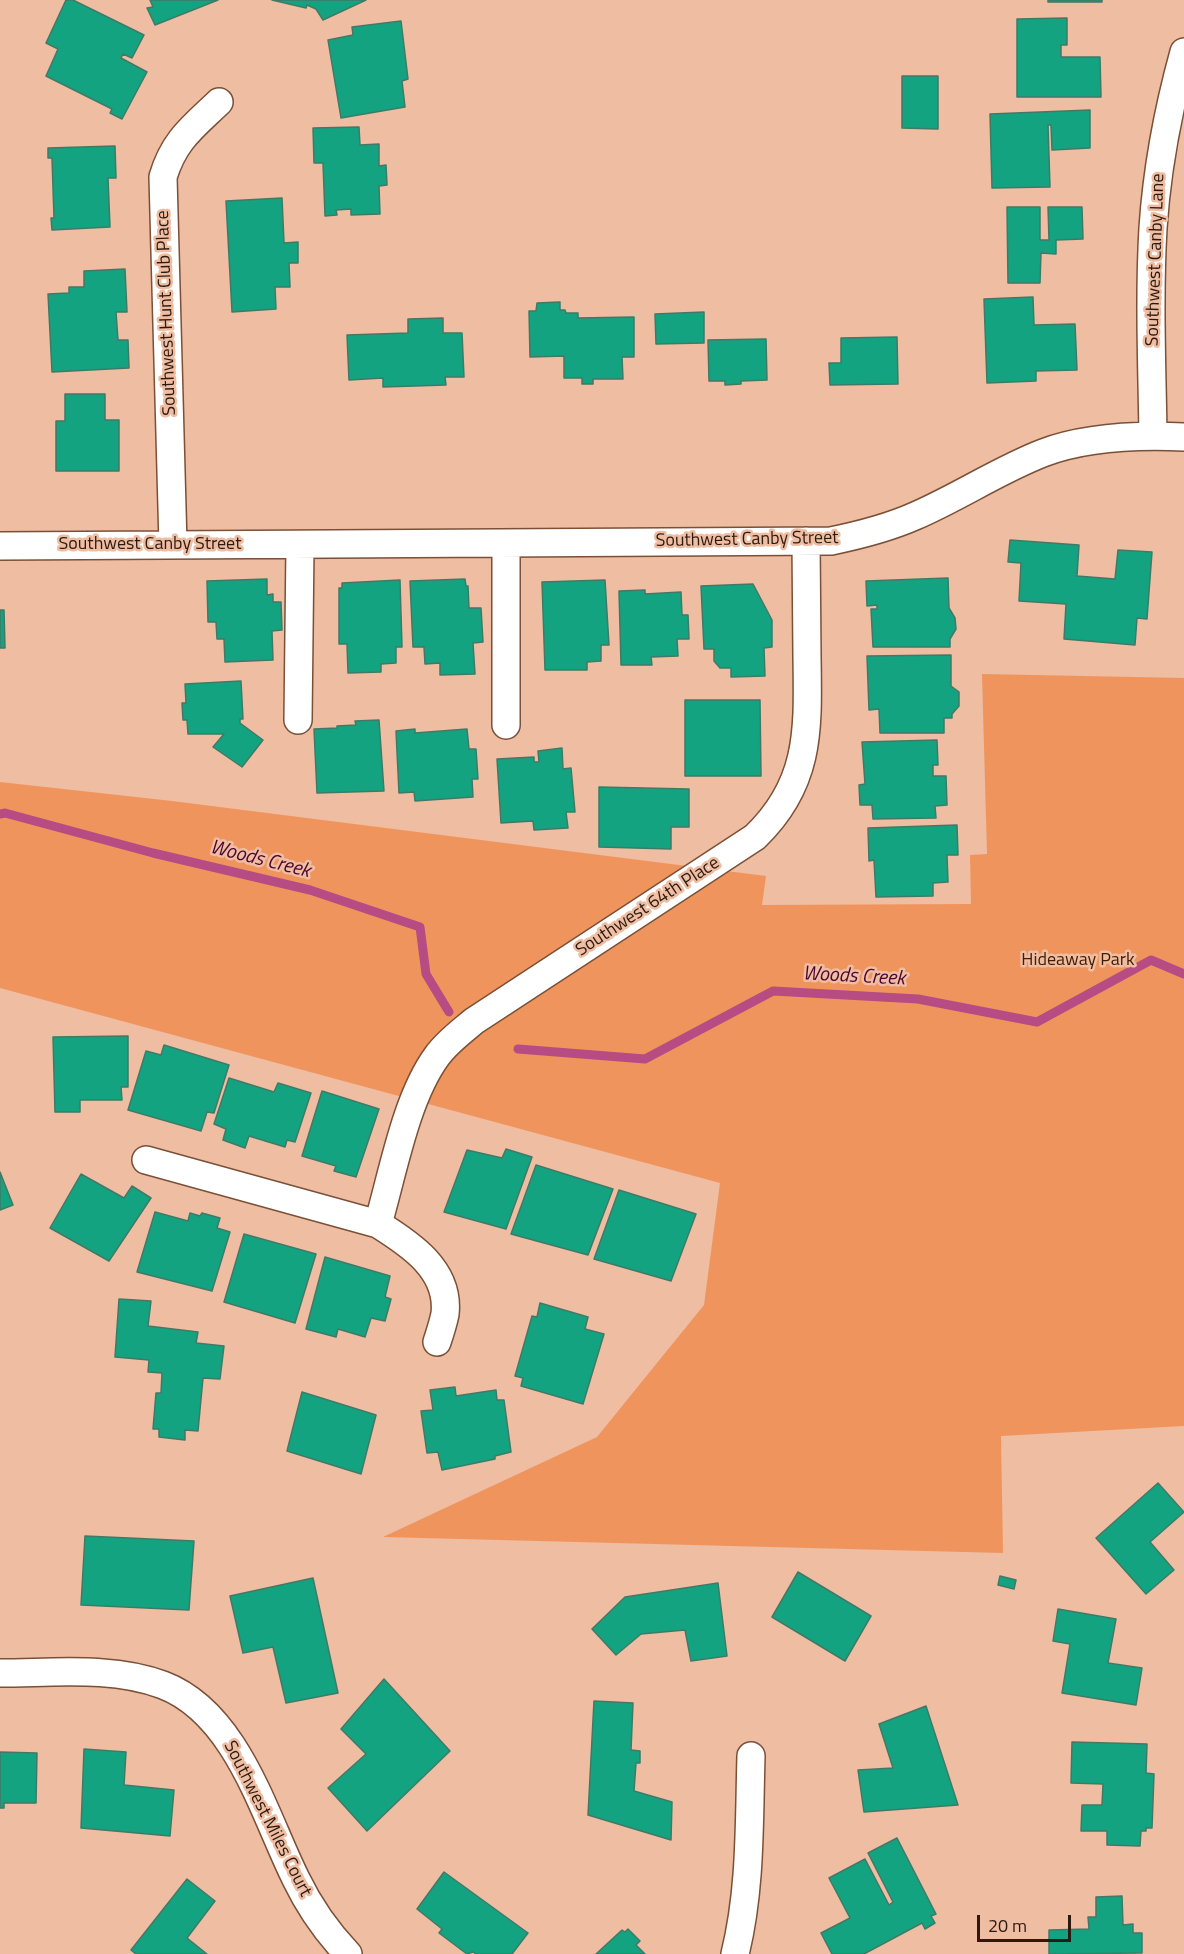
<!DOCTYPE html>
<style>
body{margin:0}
#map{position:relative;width:1184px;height:1954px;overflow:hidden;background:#eebda2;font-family:"Titillium Web",sans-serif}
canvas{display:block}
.scale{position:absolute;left:977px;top:1915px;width:94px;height:27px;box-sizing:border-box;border:3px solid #2c1a10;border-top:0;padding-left:8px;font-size:18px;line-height:21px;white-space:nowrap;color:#2c1a10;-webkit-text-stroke:4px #eebda2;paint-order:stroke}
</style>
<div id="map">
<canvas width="1184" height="1954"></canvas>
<div class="scale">20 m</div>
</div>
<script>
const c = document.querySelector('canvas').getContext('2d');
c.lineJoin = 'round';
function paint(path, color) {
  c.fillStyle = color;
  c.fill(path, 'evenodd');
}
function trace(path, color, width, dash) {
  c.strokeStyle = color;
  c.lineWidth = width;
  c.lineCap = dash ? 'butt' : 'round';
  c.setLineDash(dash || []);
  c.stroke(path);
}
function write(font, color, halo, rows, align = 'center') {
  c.font = font + ' "Titillium Web",sans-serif';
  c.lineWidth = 5;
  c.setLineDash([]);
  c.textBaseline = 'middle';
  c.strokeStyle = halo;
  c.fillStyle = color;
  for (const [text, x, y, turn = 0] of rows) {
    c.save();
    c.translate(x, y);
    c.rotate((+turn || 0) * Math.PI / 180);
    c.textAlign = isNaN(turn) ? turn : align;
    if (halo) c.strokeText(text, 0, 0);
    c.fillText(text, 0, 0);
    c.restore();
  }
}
paint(new Path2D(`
 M 982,674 L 1184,678 L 1184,1426 L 1001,1436 L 1003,1553 L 383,1537 L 597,1437 L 704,1305 L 720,1183 L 0,988 L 0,782 L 172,801 L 766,876 L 762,905 L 971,904 L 970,855 L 987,854 Z`), '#f0945d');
trace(new Path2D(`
 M 0,814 L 5,813 L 153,853 L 310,890 L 420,927 L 426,974 L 449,1012
 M 518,1049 L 645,1059 L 773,991 L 918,999 L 1037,1022 L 1151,960 L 1184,974`), '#b74b83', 9);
const building = new Path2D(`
 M 66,0 L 73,0 L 144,35 L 132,58 L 123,54 L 121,58 L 147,72 L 122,119 L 110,113 L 112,109 L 46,76 L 58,49 L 46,43 Z
 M 150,0 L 218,0 L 155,25 L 147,8 L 153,7 Z
 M 272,0 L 366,0 L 323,20 L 316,9 L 307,5 L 306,8 Z
 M 1048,0 L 1102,0 L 1102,2 L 1048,2 Z
 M 1067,18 L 1067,45 L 1061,45 L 1061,57 L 1100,57 L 1101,97 L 1017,97 L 1017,19 Z
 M 401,21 L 408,79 L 402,81 L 405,107 L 341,118 L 328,40 L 353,35 L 352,27 Z
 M 902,76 L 938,76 L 938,129 L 902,128 Z
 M 1090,110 L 1090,148 L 1052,150 L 1051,125 L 1048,125 L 1050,187 L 992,188 L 990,114 Z
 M 359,127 L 360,145 L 379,144 L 379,166 L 386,165 L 387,185 L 379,186 L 380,214 L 351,215 L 351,209 L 336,210 L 337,215 L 325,216 L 323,163 L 314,163 L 313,128 Z
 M 115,146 L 116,178 L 108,178 L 110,227 L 52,230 L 51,218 L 54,218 L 52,158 L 48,158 L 48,148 Z
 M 282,198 L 284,243 L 298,242 L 298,263 L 289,263 L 290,287 L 275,287 L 276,309 L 232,312 L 226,201 Z
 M 1007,207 L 1040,207 L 1040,240 L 1049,240 L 1048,207 L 1082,207 L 1083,239 L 1056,240 L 1056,254 L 1041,253 L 1040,283 L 1008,283 Z
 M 125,269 L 127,312 L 116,312 L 118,340 L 128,340 L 129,368 L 52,372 L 48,294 L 69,293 L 69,287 L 84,287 L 84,271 Z
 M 1033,297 L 1034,325 L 1075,324 L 1077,370 L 1036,371 L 1036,381 L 987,383 L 984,299 Z
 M 560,302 L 560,310 L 565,310 L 566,313 L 578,313 L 578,318 L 634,317 L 634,357 L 622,357 L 623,379 L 593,379 L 593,384 L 582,384 L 582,378 L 564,378 L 564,356 L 530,357 L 529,311 L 536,311 L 537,303 Z
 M 704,312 L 704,343 L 656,344 L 655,314 Z
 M 443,318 L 443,333 L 462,333 L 464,377 L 445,377 L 446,385 L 383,387 L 383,378 L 349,380 L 347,335 L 408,333 L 408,319 Z
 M 897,337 L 898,384 L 830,385 L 829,363 L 841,363 L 841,338 Z
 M 766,339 L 767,380 L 741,381 L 741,384 L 725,385 L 725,381 L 709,381 L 708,340 Z
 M 65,394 L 105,394 L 105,420 L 119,420 L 119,471 L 56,471 L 56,421 L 65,421 Z
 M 1010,540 L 1079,545 L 1077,576 L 1115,579 L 1118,550 L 1152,552 L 1147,619 L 1137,618 L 1135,645 L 1064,639 L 1066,604 L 1019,601 L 1021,563 L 1008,562 Z
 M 948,578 L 949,608 L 955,618 L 956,629 L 950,639 L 950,647 L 873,647 L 871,609 L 877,609 L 877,605 L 867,606 L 866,581 Z
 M 267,579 L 267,595 L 273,594 L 273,602 L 281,602 L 282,630 L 272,631 L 273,660 L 225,662 L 224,639 L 217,639 L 216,622 L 208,622 L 207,581 Z
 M 465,579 L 466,586 L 468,586 L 469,608 L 481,608 L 483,642 L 473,643 L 475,674 L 440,675 L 440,663 L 425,664 L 424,647 L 413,647 L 410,581 Z
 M 400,580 L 402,647 L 396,647 L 396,663 L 381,664 L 381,672 L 348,673 L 347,644 L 339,644 L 339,588 L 342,588 L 342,583 Z
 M 605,580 L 609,645 L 601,645 L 601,661 L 587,662 L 587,670 L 545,670 L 542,582 Z
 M 753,584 L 772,620 L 772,647 L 764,648 L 765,676 L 731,677 L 731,668 L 720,668 L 714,661 L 714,649 L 704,649 L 701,586 Z
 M 645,590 L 645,594 L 681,592 L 682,615 L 688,615 L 689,639 L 677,639 L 678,656 L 651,657 L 652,665 L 621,665 L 619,591 Z
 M 0,610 L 4,610 L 5,648 L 0,648 Z
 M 951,655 L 951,686 L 959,692 L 959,706 L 952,714 L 952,718 L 944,718 L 944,733 L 880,733 L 879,709 L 869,710 L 867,656 Z
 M 241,681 L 243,719 L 240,719 L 240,723 L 263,740 L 242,767 L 213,747 L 224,734 L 188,734 L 187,720 L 183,720 L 182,703 L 186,703 L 185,684 Z
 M 685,700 L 760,700 L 761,776 L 685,776 Z
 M 379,720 L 384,791 L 317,793 L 314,729 L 337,728 L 337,726 L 356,725 L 355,721 Z
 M 415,729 L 415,733 L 467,729 L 469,749 L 476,749 L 478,779 L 472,779 L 473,797 L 415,801 L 414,792 L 399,793 L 396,731 Z
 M 937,740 L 938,765 L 933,765 L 933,776 L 946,776 L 947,805 L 935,806 L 936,818 L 873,819 L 872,805 L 860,805 L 859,785 L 865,784 L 862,742 Z
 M 562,748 L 563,769 L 571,768 L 575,812 L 566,812 L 568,828 L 534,830 L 533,821 L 501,823 L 497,759 L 534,757 L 534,762 L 539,762 L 538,751 Z
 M 599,787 L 689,789 L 689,827 L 671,827 L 671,849 L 599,847 Z
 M 957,825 L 958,855 L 947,855 L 948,882 L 933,883 L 933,896 L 876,897 L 874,860 L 869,861 L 868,828 Z
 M 128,1036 L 128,1087 L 121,1087 L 122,1100 L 80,1100 L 80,1112 L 55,1112 L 53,1037 Z
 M 164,1045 L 229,1065 L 214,1113 L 207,1112 L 201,1131 L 128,1110 L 146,1051 L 161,1055 Z
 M 229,1078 L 274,1092 L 278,1083 L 311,1093 L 295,1142 L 287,1140 L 285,1147 L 249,1136 L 245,1148 L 223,1140 L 226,1129 L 214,1124 Z
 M 322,1091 L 379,1109 L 356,1177 L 334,1171 L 336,1166 L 302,1156 Z
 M 506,1149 L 532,1157 L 506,1229 L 444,1212 L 467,1150 L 502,1158 Z
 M 536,1165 L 613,1189 L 588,1255 L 511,1234 Z
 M 0,1172 L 13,1205 L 0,1210 Z
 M 81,1174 L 124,1198 L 132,1186 L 151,1198 L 109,1261 L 50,1228 Z
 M 619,1190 L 696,1214 L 671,1281 L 594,1259 Z
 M 155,1212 L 188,1221 L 190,1213 L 200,1216 L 202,1213 L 220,1218 L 217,1228 L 230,1232 L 212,1291 L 137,1272 Z
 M 244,1234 L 316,1254 L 295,1323 L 224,1302 Z
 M 325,1257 L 390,1276 L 385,1297 L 391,1299 L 385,1321 L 371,1318 L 365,1337 L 338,1329 L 336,1337 L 306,1329 Z
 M 119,1299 L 151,1301 L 148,1326 L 198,1332 L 196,1343 L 224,1346 L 220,1379 L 203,1378 L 198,1431 L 185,1430 L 185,1440 L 159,1437 L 159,1429 L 153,1429 L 156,1393 L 161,1393 L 162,1373 L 148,1372 L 149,1360 L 115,1357 Z
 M 540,1303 L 588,1317 L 585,1329 L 604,1334 L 583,1404 L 521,1386 L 523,1378 L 515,1376 L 532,1316 L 537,1317 Z
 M 455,1387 L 456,1396 L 496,1390 L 497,1400 L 504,1400 L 511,1452 L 495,1456 L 495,1459 L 442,1470 L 438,1452 L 427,1453 L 421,1411 L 433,1410 L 430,1390 Z
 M 302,1392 L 376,1415 L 361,1474 L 287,1451 Z
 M 1158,1483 L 1184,1512 L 1150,1542 L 1174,1570 L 1146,1594 L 1096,1538 Z
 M 85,1536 L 194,1541 L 189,1610 L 81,1605 Z
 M 798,1572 L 871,1616 L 845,1661 L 772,1617 Z
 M 1000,1576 L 1016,1580 L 1014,1589 L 998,1585 Z
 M 313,1578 L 338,1693 L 286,1703 L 273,1647 L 243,1653 L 230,1596 Z
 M 718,1583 L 727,1656 L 691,1661 L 685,1630 L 641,1634 L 616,1655 L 592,1629 L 625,1597 Z
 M 1058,1609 L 1116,1619 L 1108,1663 L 1142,1668 L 1136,1705 L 1062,1693 L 1070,1644 L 1053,1641 Z
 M 384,1679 L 450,1751 L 367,1831 L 328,1788 L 366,1754 L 341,1729 Z
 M 594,1701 L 633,1703 L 631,1750 L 640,1751 L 640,1763 L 636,1763 L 634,1791 L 672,1802 L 671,1840 L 588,1815 Z
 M 926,1706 L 958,1805 L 864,1812 L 858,1770 L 893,1768 L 879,1724 Z
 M 1072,1742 L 1147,1744 L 1146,1773 L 1154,1774 L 1152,1828 L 1146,1828 L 1146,1831 L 1141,1831 L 1140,1846 L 1107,1845 L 1107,1831 L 1081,1831 L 1082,1805 L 1102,1805 L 1103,1784 L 1071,1783 Z
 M 84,1749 L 126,1752 L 124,1785 L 174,1790 L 170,1836 L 81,1828 Z
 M 0,1752 L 37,1753 L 36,1803 L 4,1803 L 4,1808 L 0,1808 Z
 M 897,1838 L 936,1914 L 931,1916 L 935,1923 L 925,1929 L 922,1923 L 864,1954 L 832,1954 L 821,1933 L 850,1918 L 829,1878 L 865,1859 L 889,1905 L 893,1902 L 868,1853 Z
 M 444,1872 L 528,1933 L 512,1954 L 476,1954 L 473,1952 L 467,1954 L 439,1933 L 442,1929 L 417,1909 Z
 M 187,1879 L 215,1901 L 187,1938 L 207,1954 L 136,1954 L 131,1950 Z
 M 1122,1896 L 1123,1925 L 1133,1924 L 1133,1933 L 1142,1933 L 1142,1953 L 1049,1954 L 1049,1930 L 1089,1929 L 1088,1917 L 1096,1917 L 1096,1897 Z
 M 628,1929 L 640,1941 L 636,1945 L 645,1954 L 596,1954 L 622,1930 L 625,1932 Z`);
paint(building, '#14a381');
trace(building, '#407a67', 1.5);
const minor = new Path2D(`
 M 1153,436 C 1152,367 1149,297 1153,228 C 1157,168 1168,110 1184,52
 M 506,544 L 506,725
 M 173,545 L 163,177 C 174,140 193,127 219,102
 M 0,546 L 831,541 C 860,535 888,528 915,516 C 959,497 999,470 1043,453 C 1085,437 1140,435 1184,437
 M 298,720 L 300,545
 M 146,1160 L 378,1224 C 410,1244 450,1270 445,1314 C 443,1324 440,1333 437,1342
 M 378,1224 C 393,1172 406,1098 437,1056 C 447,1042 461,1032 474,1021 L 755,837 C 811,783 808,729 807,657 C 807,619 806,580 806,541
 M 0,1673 C 53,1673 113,1666 163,1685 C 237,1713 264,1815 296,1879 C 309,1906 328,1933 348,1954
 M 735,1954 C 751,1889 749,1823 751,1756`);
trace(minor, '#7a5037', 30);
trace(minor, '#fff', 27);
write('18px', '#2c1a10', '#eebda2', [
 ["Southwest Canby Lane",1156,260,-88],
 ["Southwest Hunt Club Place",167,313,-92],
 ["Southwest Canby Street",747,540,-1],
 ["Southwest Canby Street",150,545],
 ["Southwest 64th Place",648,907,-33],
 ["Southwest Miles Court",267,1819,63]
]);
write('18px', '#441c00', '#eebda2', [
 ["Hideaway Park",1078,961]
]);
write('italic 20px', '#4e0631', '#eebda2', [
 ["Woods Creek",260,860,14],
 ["Woods Creek",854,977,3]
]);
</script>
